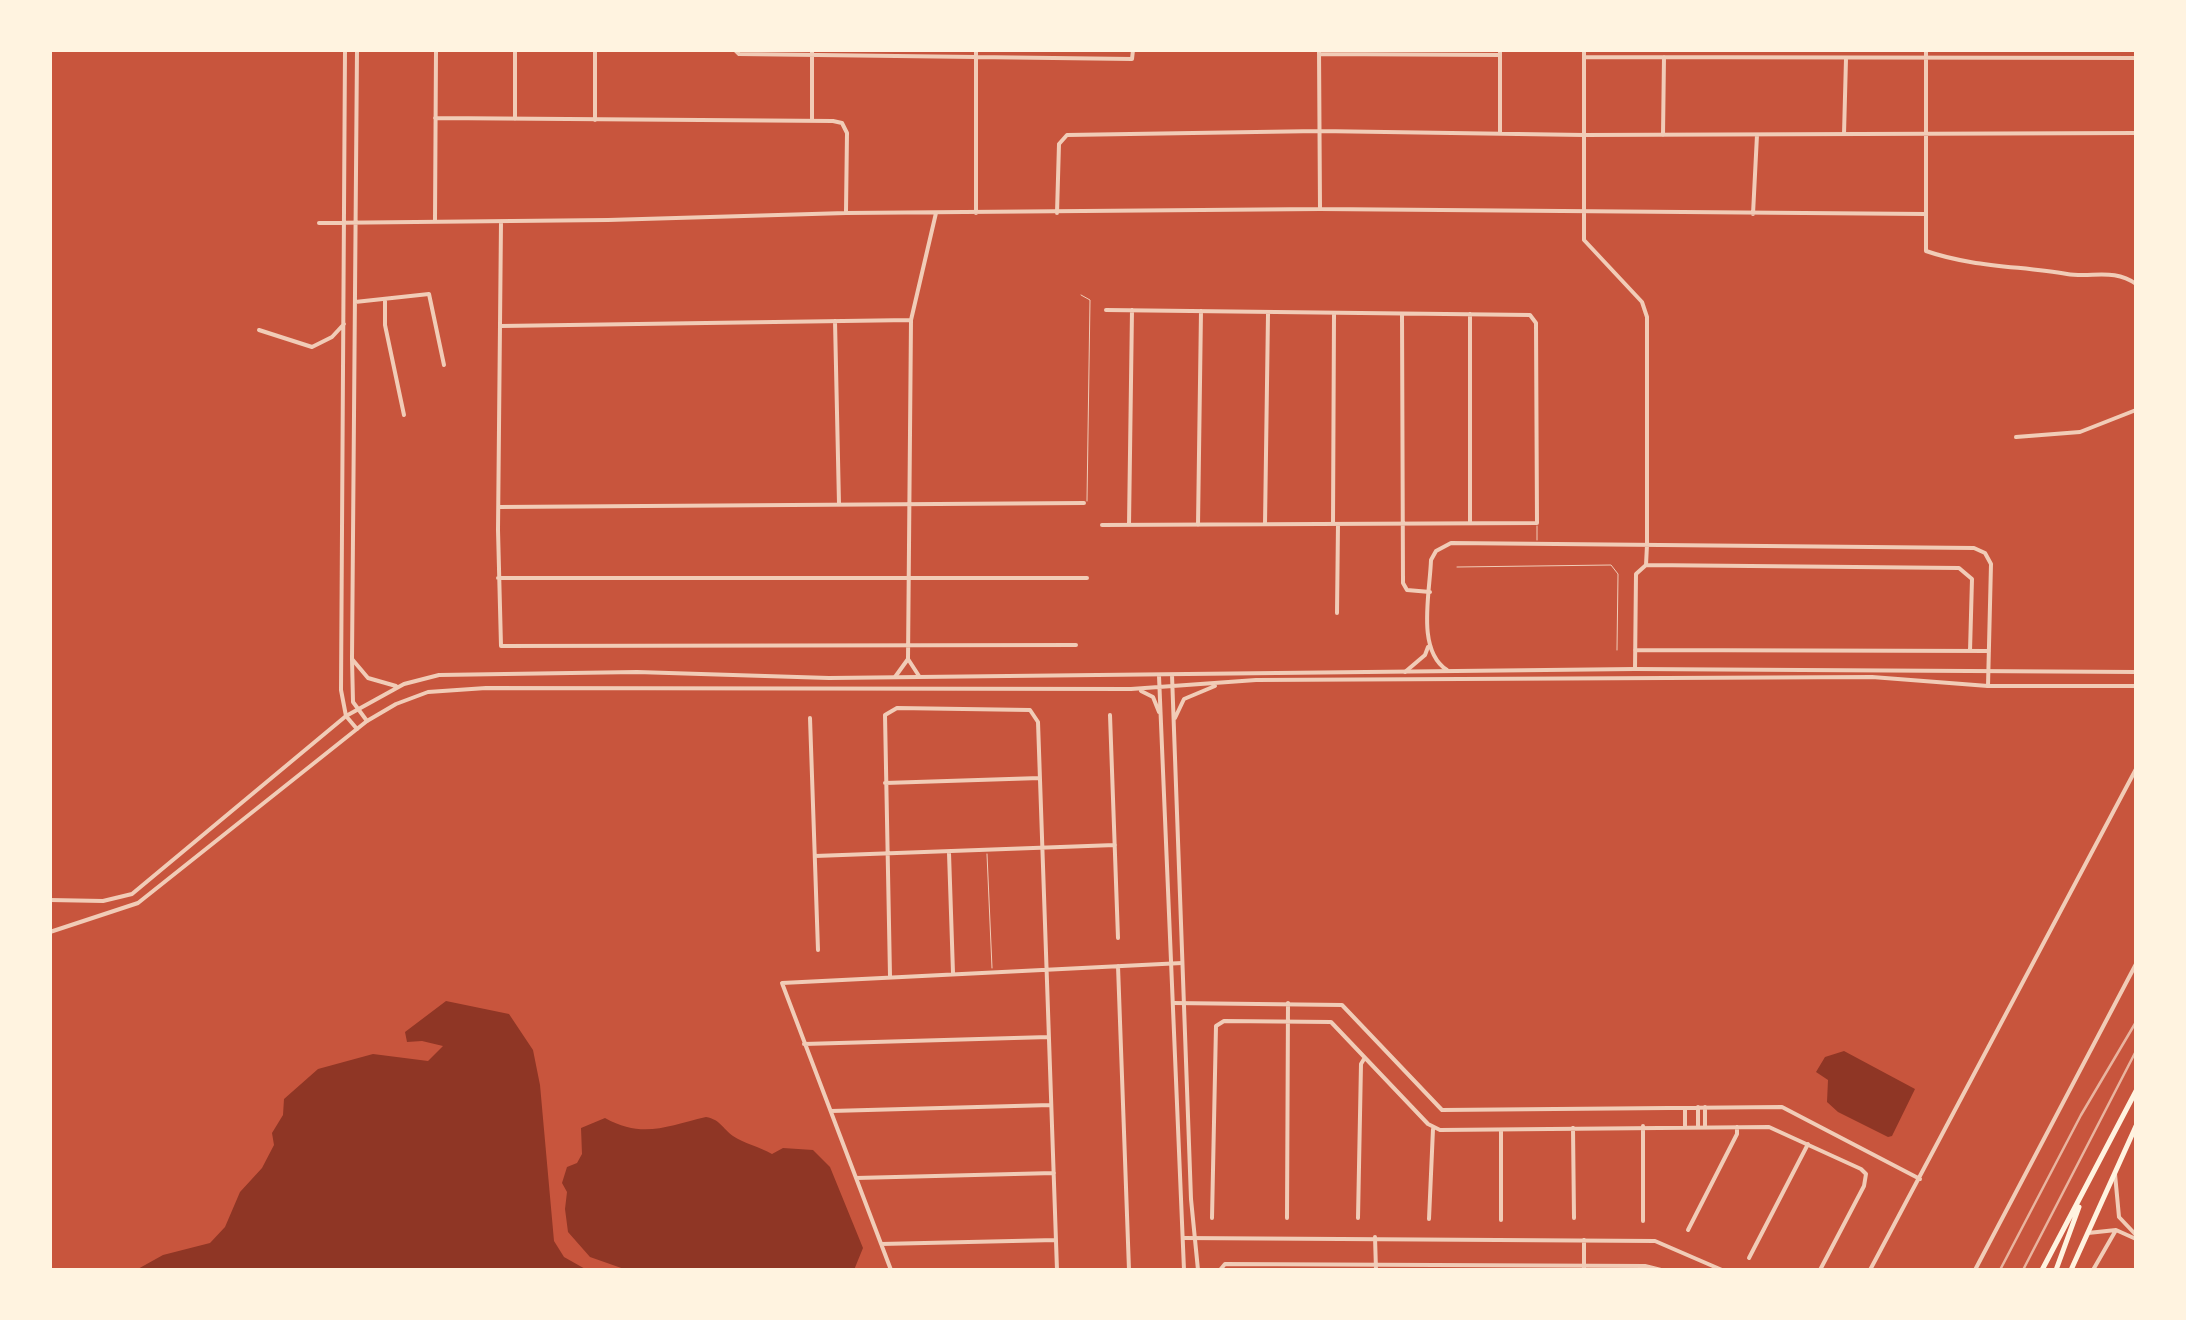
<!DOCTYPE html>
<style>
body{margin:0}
#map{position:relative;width:2186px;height:1320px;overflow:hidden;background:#c8553d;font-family:"PT Serif",serif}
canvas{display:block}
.frame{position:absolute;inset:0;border:52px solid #fff3e0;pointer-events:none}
</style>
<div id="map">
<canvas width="2186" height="1320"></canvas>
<div class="frame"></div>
</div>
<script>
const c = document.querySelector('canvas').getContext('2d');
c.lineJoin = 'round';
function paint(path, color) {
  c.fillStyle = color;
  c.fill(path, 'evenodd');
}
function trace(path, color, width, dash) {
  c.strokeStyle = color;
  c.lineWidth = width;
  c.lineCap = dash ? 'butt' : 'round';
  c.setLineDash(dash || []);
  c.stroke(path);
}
paint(new Path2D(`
 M 446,1001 L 509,1014 L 533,1050 L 540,1085 L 554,1241 L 564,1257 L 587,1270 L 136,1270 L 163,1255 L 210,1243 L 225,1227 L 240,1192 L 262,1168 L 274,1145 L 272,1133 L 283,1115 L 284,1099 L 318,1069 L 373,1054 L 428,1061 L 443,1046 L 422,1041 L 407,1042 L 405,1032 Z
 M 1844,1051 L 1915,1089 L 1892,1136 L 1888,1137 L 1838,1112 L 1827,1102 L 1828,1080 L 1816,1072 L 1825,1057 Z
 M 706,1117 C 721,1120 722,1128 733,1136 C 743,1143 760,1147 772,1154 L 783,1148 L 813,1150 L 830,1167 L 863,1248 L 854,1270 L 627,1270 L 590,1257 L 568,1232 L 565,1209 L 567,1192 L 562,1183 L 567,1167 L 577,1163 L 582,1154 L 581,1128 L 605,1118 C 643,1139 667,1126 706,1117 Z`), '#8f3625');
trace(new Path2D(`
 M 1081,295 L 1090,300 L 1087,501
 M 1537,526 L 1537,540
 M 1457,567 L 1611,565 L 1618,574 L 1617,650
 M 987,854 L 992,968`), '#f1ccb7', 1);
trace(new Path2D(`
 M 345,50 L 341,690 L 346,716 L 357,729
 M 357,50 L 352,659 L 353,702 L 367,721
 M 595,50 L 595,120
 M 735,50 L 739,54 L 1132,59 L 1133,50
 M 976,50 L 976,213
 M 1319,50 L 1320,209
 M 1584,50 L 1584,240 L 1642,302 L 1647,317 L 1647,545 L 1646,565 L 1636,574 L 1635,669
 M 1926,50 L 1926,251 C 1972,267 2020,266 2067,274 C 2092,278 2114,268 2136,284
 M 1319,54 L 1500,55
 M 1586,57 L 2136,58
 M 435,118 L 833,121 L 842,123 L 847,133 L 846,211
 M 515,119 L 515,50
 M 812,121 L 812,50
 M 1500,133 L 1500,50
 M 1844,134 L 1846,59
 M 1663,135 L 1664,57
 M 1057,213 L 1059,144 L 1067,135 L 1319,131 L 1584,135 L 2136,133
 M 1753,214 L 1757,135
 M 435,220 L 436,50
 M 501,222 L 498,530 L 501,646 L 1076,645
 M 319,223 L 608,220 L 846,213 L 1320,209 L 1925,214
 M 385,300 L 385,325 L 404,415
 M 355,302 L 429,294 L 444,365
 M 1402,314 L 1403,583 L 1407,590 L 1430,592
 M 835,321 L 839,504
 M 501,326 L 911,320
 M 259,330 L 312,347 L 332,337 L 344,324
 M 2016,437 L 2080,432 L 2136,410
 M 499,507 L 1084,503
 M 1333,523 L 1334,313
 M 1470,523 L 1470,314
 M 1265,524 L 1268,314
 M 1102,525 L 1537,523 L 1536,323 L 1530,315 L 1106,310
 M 1129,525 L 1132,310
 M 1198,525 L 1201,311
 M 1646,565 L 1959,568 L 1972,579 L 1970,651
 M 498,578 L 1087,578
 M 1337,613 L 1338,524
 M 1635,650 L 1989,651
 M 908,659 L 911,320 L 936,213
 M 1447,670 C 1416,650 1430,593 1431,560 L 1436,551 L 1451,543 L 1974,548 L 1985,553 L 1991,564 L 1988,686
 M 1405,672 L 1425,655 L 1428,647
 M 895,677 L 908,659 L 919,676
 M 1110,715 L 1118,938
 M 810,718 L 818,950
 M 885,783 L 1040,778
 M 949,853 L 953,973
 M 815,856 L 1115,845
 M 1118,966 L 1129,1270
 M 890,976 L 885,715 L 897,708 L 1030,710 L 1038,722 L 1057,1270
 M 1173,1003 L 1342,1005 L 1442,1110 L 1782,1107 L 1920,1179
 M 804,1044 L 1049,1037
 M 1705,1107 L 1705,1126
 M 831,1111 L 1051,1105
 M 1685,1126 L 1685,1108
 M 1698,1126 L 1698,1107
 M 1573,1128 L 1574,1218
 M 2115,1174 L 2119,1217 L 2136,1235
 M 856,1178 L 1054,1173
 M 1212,1218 L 1216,1026 L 1224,1021 L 1331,1022 L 1428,1124 L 1440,1130 L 1769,1127 L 1861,1169 L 1866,1174 L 1864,1186 L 1820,1270
 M 1287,1218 L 1288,1003
 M 1358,1218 L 1361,1064 L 1364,1059
 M 1429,1219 L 1433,1129
 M 1501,1220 L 1501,1130
 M 1643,1221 L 1643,1126
 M 1688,1230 L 1737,1134 L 1737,1127
 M 2088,1233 L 2116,1230 L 2136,1239
 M 1375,1237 L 1376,1270
 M 1183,1238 L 1655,1241 L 1722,1270
 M 881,1244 L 1056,1240
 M 1749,1258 L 1808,1144
 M 891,1270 L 782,983 L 1182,963
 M 1220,1270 L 1225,1264 L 1645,1266 L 1661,1270
 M 1584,1270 L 1584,1240
 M 1870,1270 L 2136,769
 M 1975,1270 L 2136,964
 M 2093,1270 L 2116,1230`), '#f1ccb7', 4);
trace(new Path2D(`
 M 352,659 L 368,678 L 396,686
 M 1172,675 L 1191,1199 L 1198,1270
 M 1159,676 L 1184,1270
 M 1141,691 L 1153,697 L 1159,712
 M 1175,718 L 1184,699 L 1215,686
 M 50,900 L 103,901 L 132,894 L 346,716 L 404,684 L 439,675 L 637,672 L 829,678 L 1635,669 L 2136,672
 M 50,932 L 138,903 L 367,721 L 396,704 L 428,692 L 486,688 L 1131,689 L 1256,680 L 1872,677 L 1988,686 L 2136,686`), '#f1ccb7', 4);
trace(new Path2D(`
 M 2042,1270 L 2136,1091
 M 2056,1270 L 2079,1207
 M 2071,1270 L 2136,1126`), '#fff3e0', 5);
trace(new Path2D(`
 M 2000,1270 L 2081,1115 L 2136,1022
 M 2023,1270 L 2136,1051`), '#e9b49f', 2.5);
</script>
